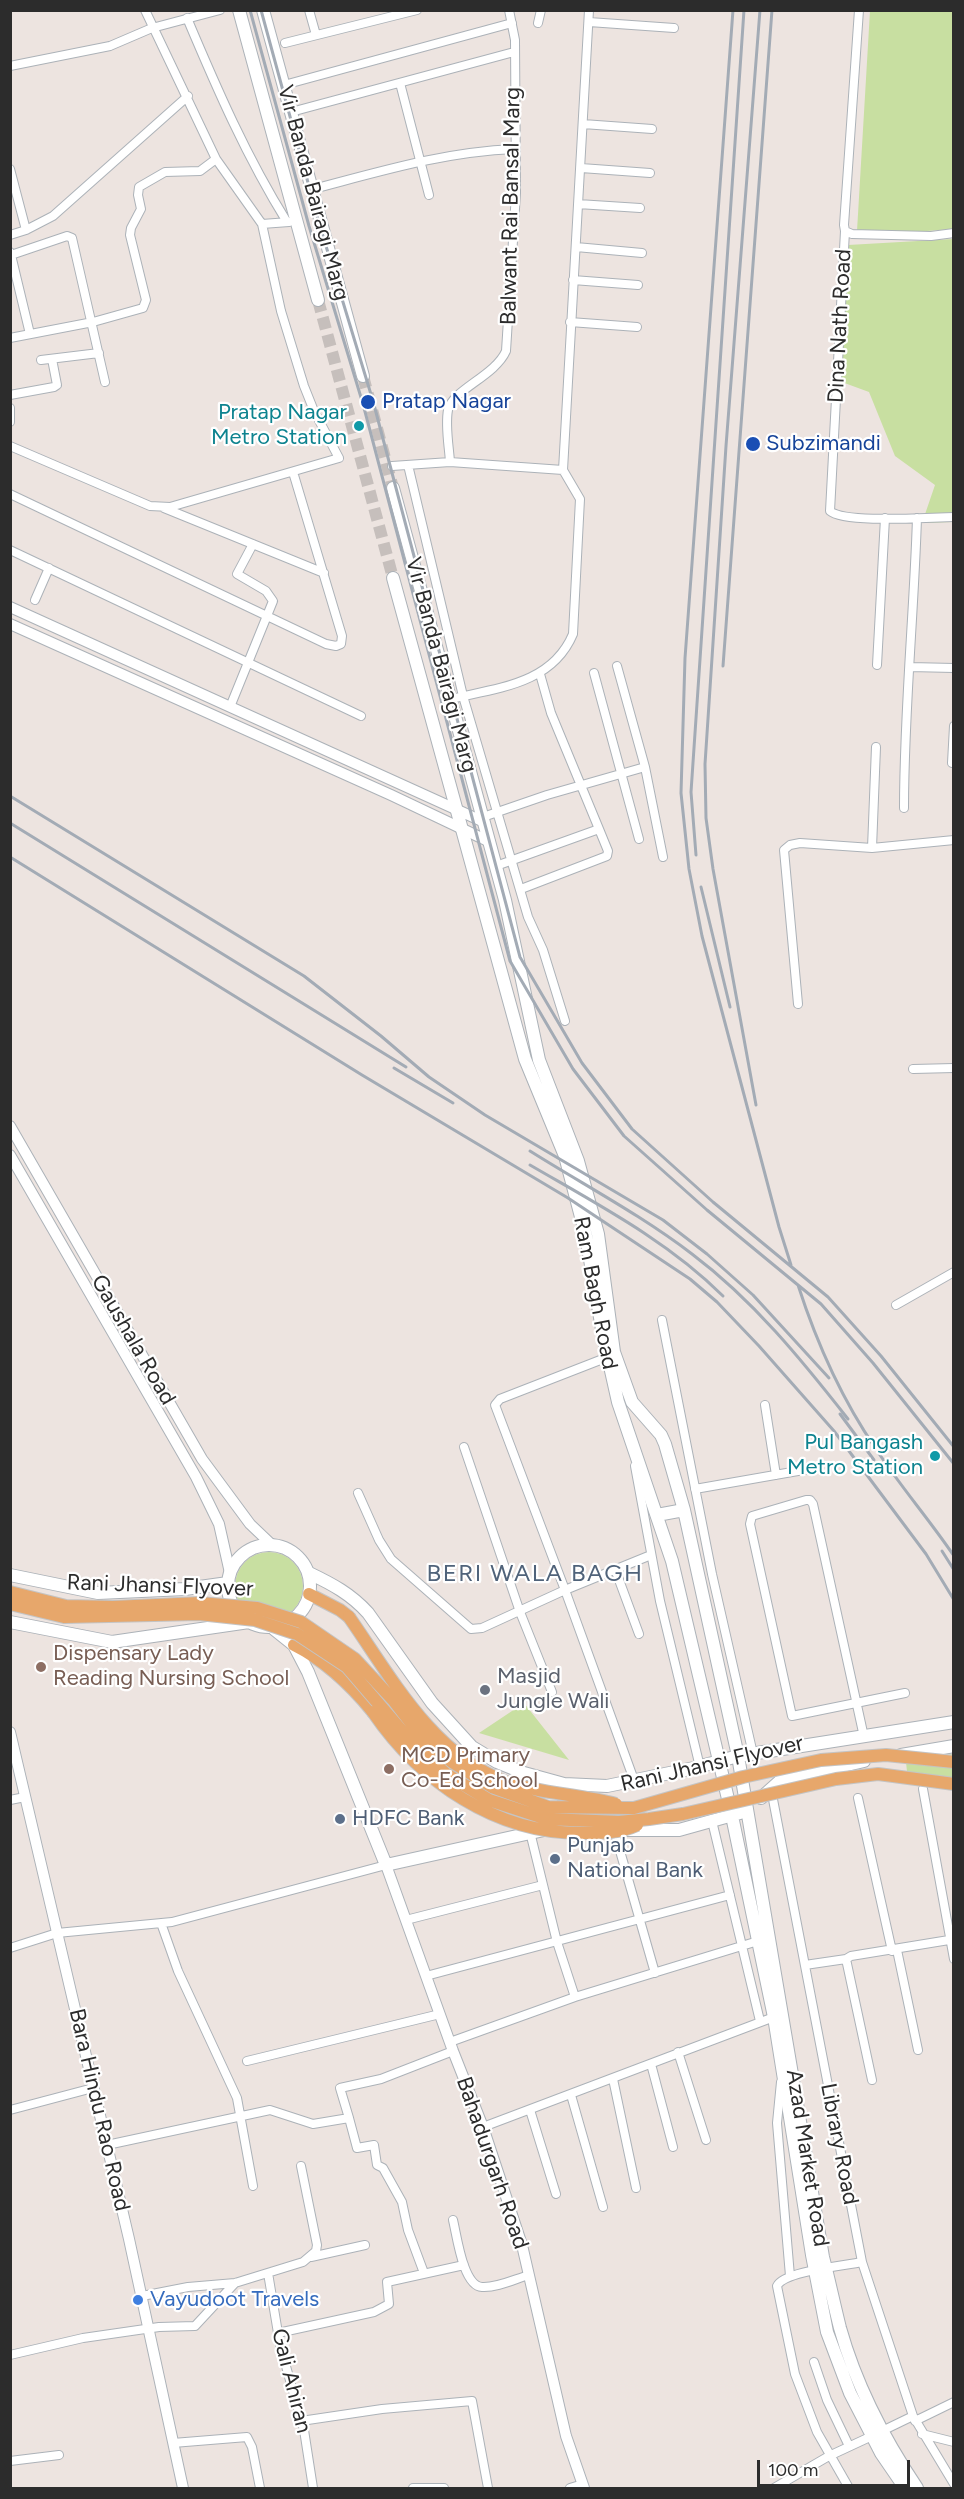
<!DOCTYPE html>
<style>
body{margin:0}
#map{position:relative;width:964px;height:2499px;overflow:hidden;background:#ede4e0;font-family:Figtree,sans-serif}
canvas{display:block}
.frame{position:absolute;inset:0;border:12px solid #2c2c2c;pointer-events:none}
.scale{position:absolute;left:757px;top:2460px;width:153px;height:27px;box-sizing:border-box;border:3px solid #2c2c2c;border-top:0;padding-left:8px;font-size:18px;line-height:21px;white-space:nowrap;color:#2c2c2c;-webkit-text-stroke:4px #fff;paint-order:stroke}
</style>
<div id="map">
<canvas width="964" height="2499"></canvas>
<div class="frame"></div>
<div class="scale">100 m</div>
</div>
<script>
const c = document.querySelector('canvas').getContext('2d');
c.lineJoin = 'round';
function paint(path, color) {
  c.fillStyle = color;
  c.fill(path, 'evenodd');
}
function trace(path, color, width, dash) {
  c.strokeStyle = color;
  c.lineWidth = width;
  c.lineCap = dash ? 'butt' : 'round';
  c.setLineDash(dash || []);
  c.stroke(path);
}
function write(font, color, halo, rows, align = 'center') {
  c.font = font + ' Figtree,sans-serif';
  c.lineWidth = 4.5;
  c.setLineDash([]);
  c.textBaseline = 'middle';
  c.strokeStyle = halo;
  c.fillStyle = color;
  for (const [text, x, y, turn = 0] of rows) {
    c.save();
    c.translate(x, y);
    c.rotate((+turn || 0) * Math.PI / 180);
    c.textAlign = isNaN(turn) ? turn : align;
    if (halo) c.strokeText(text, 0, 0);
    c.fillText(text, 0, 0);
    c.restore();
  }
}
paint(new Path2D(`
 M 870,11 L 953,11 L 953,229 L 914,232 L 857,231 Z
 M 953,239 L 953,522 L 922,523 L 935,485 L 895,456 L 869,392 L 839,381 L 848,245 Z
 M235 1586a34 34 0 1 1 68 0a34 34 0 1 1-68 0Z
 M 524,1703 L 569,1760 L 479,1733 Z
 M 953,1754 L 953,1789 L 908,1781 L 906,1762 Z`), '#c8dfa1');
trace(new Path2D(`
 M 318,300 L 393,578
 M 363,376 L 393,488`), '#c6bfbc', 12, [12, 6]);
const minor = new Path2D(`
 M 309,10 L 316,35
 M 859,10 L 844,225 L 845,231 L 852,234 L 931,236 L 954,233
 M 187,18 C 217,89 246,156 287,222
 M 589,22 L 674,28
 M 538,23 L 541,10
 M 285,43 L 417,10
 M 10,66 L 110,46 L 152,28 L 220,10
 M 400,83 L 429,195
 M 284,85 L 512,23
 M 291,112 L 514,52
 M 583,124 L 652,129
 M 581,168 L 650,173
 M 10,169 L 26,230
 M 313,189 C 382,171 443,152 515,149
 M 578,204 L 640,208
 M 262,224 L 289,222
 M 845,231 L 830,511 C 845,524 931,517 954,517
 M 10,235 L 26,230 L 53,216 L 188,96
 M 576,247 L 642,253
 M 10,252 L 11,255 L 67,236 L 72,238 L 105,382
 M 11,255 L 30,334
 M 573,280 L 638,285
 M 570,322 L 637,327
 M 10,338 L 93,322 L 143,308 L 146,300 L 130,235 L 131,228 L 141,209 L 138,195 L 139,187 L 165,172 L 200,171 L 216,159
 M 41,360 L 99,353
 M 10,395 L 54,387 L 57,385 L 52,359
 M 10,408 L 10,422
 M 10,446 L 150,506 L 170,507 L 339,458 L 314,411 L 304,386 L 281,311 L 262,224 L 216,159 L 145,10
 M 450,462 L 563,470
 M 408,465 L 463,696 L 528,917 L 543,950 L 565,1021
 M 392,466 L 450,462 C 449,446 445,426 448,410 C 452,390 495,376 506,351 L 516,193 L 515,40 L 509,10
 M 10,494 L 326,644 L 336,646 L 341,644 L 342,636 L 293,472
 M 164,508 L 324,573
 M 10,550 L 361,716
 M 35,600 L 49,568
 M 877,665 L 885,518
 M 617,666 L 645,767 L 663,857
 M 910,667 L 954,668
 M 594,673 L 639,839
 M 540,674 L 551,713 L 599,829
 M 450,699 C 498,688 552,684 573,634 L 580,499 L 563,470 L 589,10
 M 230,707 L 273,601 L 266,591 L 237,574 L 253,544
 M 952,763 L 954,726
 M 904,808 C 904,711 914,614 917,518
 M 483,817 L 547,795 L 645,767
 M 872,848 L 876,747
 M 496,866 L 599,829 L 608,851 L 607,856 L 521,889
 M 798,1004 L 784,850 L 790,845 L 800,843 L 872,848 L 954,840
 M 913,1069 L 954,1068
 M 896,1305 L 954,1272
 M 662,1320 L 712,1574 L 753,1754
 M 608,1357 L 500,1399 L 495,1405 L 565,1590 L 634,1780
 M 765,1405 L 776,1475
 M 464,1447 L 520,1612 L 552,1692
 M 635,1466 L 660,1601 L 700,1767
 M 695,1489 L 815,1468
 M 358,1493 L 379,1540 L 391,1559 L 471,1629 L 482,1628 L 565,1590 L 651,1555
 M 615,1569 L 639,1634
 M 864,1737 L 813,1504 L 810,1500 L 806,1500 L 752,1516 L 750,1524 L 792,1716 L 905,1693
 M 771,1789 L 862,2262 L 913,2416 L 954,2484
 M 923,1789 L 954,1959
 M 858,1798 L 892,1951
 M 10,1800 L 25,1797
 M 712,1821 L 760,2021
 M 614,1830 L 655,1973
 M 530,1832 L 557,1942 L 575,1997
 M 406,1920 L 543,1885
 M 161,1923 L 178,1971 L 237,2098 L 253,2186
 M 10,1948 L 57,1933 L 172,1922 L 386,1865
 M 897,1950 L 918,2050
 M 805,1965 L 846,1959
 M 426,1976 L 730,1895
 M 450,2042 L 575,1997 L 758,1941
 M 678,2052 L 706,2140
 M 247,2061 L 440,2014
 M 651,2064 L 673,2147
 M 613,2079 L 636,2188
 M 872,2080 L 846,1959 L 851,1956 L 949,1940
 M 781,2082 L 777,2123 L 790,2276
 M 571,2095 L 603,2207
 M 10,2110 L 93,2088
 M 530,2110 L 556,2194
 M 349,2118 L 357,2148 L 374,2145 L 377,2165 L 383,2168 L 402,2202 L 408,2230 L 424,2273
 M 483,2127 L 774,2017
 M 107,2145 L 270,2110 L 313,2124 L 349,2118 L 340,2088 L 381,2079 L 453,2051
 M 453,2220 C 457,2236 463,2286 482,2287 C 497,2288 515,2279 529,2275
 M 311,2257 L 365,2245
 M 268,2273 L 280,2345 L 304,2430 L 313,2488
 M 142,2296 L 188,2287 L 235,2283 L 303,2262 L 316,2251 L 317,2245 L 301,2166
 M 278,2333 L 374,2312 L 389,2304 L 387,2282 L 464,2265
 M 10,2355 L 83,2338 L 159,2327 L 195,2326 L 235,2283
 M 814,2362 L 827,2400 L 849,2446
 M 301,2421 L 382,2409 L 472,2401 L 488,2488
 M 915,2421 L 954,2402
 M 882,2431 L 913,2416
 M 922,2434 L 954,2442
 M 173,2443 L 247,2437 L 252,2447 L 260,2488
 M 10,2461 L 59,2455
 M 413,2488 L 444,2488
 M 570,2488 L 583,2484
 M 774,2488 L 829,2456 L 872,2436
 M 849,2488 L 817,2432 L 795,2374 L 777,2286 C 784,2271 844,2266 862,2262`);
const tertiary = new Path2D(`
 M 10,607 L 484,822
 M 10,624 L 391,795 L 490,842
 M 10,1126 L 202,1459 L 250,1524 L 271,1544
 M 10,1155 L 196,1477 L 219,1524 L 230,1573
 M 10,1732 L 129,2239 L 183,2488
 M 386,1865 L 453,2051 L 483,2127 L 522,2245 L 566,2436 L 584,2488`);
const secondary = new Path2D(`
 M 239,10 L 318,300
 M 263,10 L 363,376
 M 393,488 L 505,900 L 539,1060 L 578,1161 L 598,1234 L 614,1352 L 632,1402 L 661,1435 L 665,1444 L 684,1510 L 738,1756 L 823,2257 C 829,2280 834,2304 840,2328 C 856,2385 884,2439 917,2488
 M 393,578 L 525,1059 L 565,1156 L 586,1236 L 603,1335 L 618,1402 L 672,1561 L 732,1816 L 774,2017 L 812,2255 L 827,2332 L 850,2393 L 881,2453 L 905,2488
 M 657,1515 L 684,1510
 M228 1586a41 41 0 1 1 82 0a41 41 0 1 1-82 0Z
 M 309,1573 C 332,1584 351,1594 368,1613 L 432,1703 L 472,1747 L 497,1762 L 524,1773 L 564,1784 L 607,1786 L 694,1768 L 738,1756 L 954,1722
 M 10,1575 L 98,1593 L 185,1589 L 228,1583
 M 10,1622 L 112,1642 L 249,1622
 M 274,1629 L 294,1645 L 308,1672 L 386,1865 L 544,1830
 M 901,1755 L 954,1746
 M 761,1798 L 780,1781 L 864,1761
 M 624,1830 L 679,1830 L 740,1813`);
const primary = new Path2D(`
 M 309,1594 L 340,1610 L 349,1617
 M 294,1645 C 326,1661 351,1685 373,1712`);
trace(minor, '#acb2b8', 10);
trace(tertiary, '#acb2b8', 12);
trace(secondary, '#acb2b8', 14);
trace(primary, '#c4c4c4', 14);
trace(minor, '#fff', 8);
trace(tertiary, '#fff', 10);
trace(secondary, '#fff', 12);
trace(primary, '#e7a76b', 12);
trace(new Path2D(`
 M 250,10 L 309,226 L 363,404 L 510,961 L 573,1069 L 624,1136 L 707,1210 L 821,1304 L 873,1363 L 954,1464
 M 261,10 L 319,223 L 373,401 L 520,957 L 582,1063 L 632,1129 L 713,1202 L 828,1297 L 881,1356 L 954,1447
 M 733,10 L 685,658 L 681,793 L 689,869 L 702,936 L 779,1227 L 791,1265
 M 723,666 L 772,10
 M 10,796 L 304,976 L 381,1036 L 429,1077 L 485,1115 L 663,1220 L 707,1254 L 753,1295 L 829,1378
 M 10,823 L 406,1067
 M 696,855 L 691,792 L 744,10
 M 10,857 L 362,1075 L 568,1198 L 690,1279 L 717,1302 L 759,1346 L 834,1431 L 926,1554 L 954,1600
 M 701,887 L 730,1007
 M 394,1068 L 453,1103
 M 756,1105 L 713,869 L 706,818 L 705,764 L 726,446 L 760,10
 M 530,1151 C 584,1185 641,1215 692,1254 C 753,1300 801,1359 848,1419
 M 530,1165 C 597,1204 668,1241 723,1296
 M 798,1285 C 817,1344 841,1398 876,1449 C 900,1486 929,1519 954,1556
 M 840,1414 L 874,1460
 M 942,1551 L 954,1570`), '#a3abb5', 3);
const primaryBridge = new Path2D(`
 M 10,1592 L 66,1606 L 113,1607 L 200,1603 L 257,1608 L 301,1622 L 355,1659 L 394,1701 L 421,1736 L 452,1762 L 492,1787 L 548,1807 L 634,1808 L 743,1777 L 821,1760 L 886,1755 L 954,1762
 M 10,1604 L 64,1617 L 199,1614 L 255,1620 L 297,1634 L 347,1667 L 413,1744 L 446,1774 L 489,1800 L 547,1819 L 619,1822 L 649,1819 L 683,1814 L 836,1779 L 878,1774 L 954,1784
 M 349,1617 C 391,1677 432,1754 504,1781 C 541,1794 579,1794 616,1804
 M 373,1712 C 421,1782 496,1834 583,1833 C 602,1833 620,1833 637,1825`);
trace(primaryBridge, '#c4c4c4', 14, []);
trace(primaryBridge, '#e7a76b', 12);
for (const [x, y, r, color] of [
 [368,402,8,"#1a4fb4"],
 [359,426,6,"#0f9aa8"],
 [753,444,8,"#1a4fb4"],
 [935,1456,6,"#0f9aa8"],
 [41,1667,6,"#8d6e63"],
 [485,1690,6,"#6b7280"],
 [389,1769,6,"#8d6e63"],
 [340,1819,6,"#5c6f8a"],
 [555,1859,6,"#5c6f8a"],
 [138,2300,6,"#3f7fe0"]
]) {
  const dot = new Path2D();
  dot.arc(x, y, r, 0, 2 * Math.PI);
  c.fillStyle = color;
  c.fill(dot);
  trace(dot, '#fff', 2);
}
write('22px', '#2c2c2c', '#fff', [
 ["Vir Banda Bairagi Marg",313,193,75],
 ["Balwant Rai Bansal Marg",511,206,-89],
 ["Dina Nath Road",840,326,-87],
 ["Vir Banda Bairagi Marg",441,665,75],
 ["Ram Bagh Road",595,1293,79],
 ["Gaushala Road",133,1340,60],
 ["Rani Jhansi Flyover",160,1586,2],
 ["Rani Jhansi Flyover",712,1764,-13],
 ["Bara Hindu Rao Road",99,2110,77],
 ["Library Road",839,2144,79],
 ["Azad Market Road",807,2158,81],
 ["Bahadurgarh Road",492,2163,71],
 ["Gali Ahiran",291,2381,76]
]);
write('22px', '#164399', '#fff', [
 ["Pratap Nagar",382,402],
 ["Subzimandi",766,444]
], 'left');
write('22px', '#0d838f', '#fff', [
 ["Pratap Nagar",347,413],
 ["Metro Station",347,438],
 ["Pul Bangash",923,1443],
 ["Metro Station",923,1468]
], 'right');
write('22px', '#785e54', '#fff', [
 ["Dispensary Lady",53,1654],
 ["Reading Nursing School",53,1679],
 ["MCD Primary",401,1756],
 ["Co-Ed School",401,1781]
], 'left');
write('22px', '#5b616d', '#fff', [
 ["Masjid",497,1677],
 ["Jungle Wali",497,1702]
], 'left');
write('22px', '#4e5e75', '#fff', [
 ["HDFC Bank",352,1819],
 ["Punjab",567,1846],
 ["National Bank",567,1871]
], 'left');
write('22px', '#366cbe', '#fff', [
 ["Vayudoot Travels",150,2300]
], 'left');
c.letterSpacing = '1.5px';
write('24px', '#50637a', '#fff', [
 ["BERI WALA BAGH",535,1574]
]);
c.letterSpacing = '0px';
</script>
